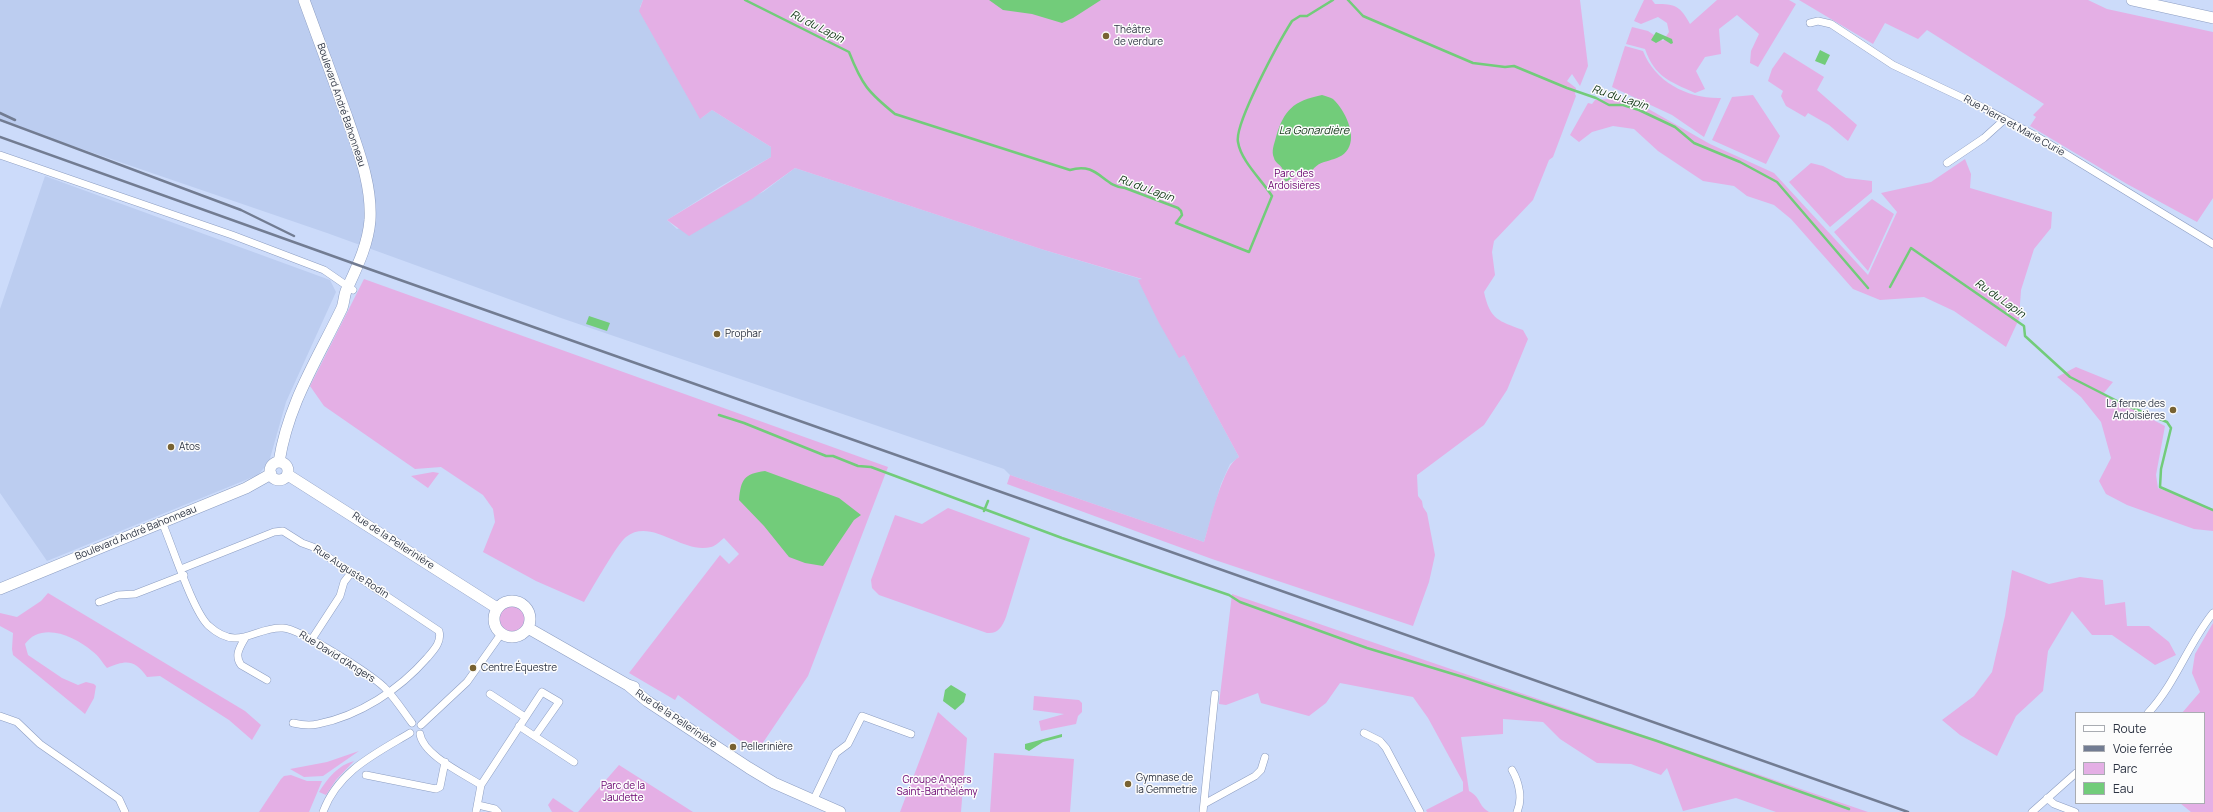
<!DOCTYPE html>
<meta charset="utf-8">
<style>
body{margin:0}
#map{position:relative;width:2213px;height:812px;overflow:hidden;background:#ccdbfa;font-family:Manrope,sans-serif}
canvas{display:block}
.legend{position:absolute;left:2075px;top:712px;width:130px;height:92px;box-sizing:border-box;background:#fcfcfc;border:1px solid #a9acb2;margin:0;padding:5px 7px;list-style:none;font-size:12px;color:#2c3342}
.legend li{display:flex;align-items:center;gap:8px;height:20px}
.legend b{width:20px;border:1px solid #a9acb2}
</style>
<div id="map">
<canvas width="2213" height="812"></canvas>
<ul class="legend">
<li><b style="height:5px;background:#fff"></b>Route</li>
<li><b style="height:5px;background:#727c92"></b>Voie ferrée</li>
<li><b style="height:11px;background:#e4afe5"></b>Parc</li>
<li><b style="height:11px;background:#72cc7a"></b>Eau</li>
</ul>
</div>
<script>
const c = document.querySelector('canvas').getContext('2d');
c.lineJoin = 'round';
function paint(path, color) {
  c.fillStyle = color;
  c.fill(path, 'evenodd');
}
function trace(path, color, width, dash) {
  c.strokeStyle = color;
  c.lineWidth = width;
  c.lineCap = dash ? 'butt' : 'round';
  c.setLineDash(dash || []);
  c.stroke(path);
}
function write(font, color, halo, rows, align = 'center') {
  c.font = font + ' Manrope,sans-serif';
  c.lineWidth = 3;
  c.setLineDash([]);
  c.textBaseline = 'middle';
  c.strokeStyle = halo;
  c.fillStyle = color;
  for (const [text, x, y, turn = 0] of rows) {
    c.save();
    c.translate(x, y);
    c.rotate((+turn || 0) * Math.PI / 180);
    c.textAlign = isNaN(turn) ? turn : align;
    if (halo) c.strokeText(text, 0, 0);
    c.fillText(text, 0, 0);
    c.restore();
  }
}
paint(new Path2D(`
 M 0,0 L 643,0 L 640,7 L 701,118 L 712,110 L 771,147 L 771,157 L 721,186 L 667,220 L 677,229 L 763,192 L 795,168 L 1041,249 L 1144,280 L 1239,457 L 1230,464 L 1221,484 L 1204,542 L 1010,475 L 1004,469 L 561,318 L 327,233 L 0,121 Z
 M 45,176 L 330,280 L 336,292 L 286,402 L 269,462 L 258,475 L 47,561 L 0,493 L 0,309 Z`), '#bccdf0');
paint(new Path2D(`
 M 643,0 L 1580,0 L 1588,66 L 1580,86 L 1572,74 L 1567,81 L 1576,88 L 1575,94 L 1576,96 L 1553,157 L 1549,160 L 1533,200 L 1494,241 L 1492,252 L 1495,275 L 1484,292 C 1490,320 1499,321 1523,330 L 1528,339 L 1507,390 L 1484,425 L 1417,475 L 1418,496 L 1422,501 L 1423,507 L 1427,513 L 1435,555 L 1429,582 L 1413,626 L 1212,559 L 1007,484 L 1010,475 L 1204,542 C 1210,523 1223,464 1239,457 L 1184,355 L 1179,358 L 1158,321 L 1138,280 L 1142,279 L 1041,249 L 795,168 L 752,199 L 689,236 L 667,220 L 771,157 L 771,147 L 712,110 L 700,119 L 639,11 Z
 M 1644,0 L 1652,0 L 1655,4 C 1676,4 1680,6 1690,24 L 1717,0 L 1789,0 L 1796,4 L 1758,67 L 1750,63 L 1751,51 L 1759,34 L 1737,15 L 1719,29 L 1721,54 L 1705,57 L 1696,71 L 1705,89 L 1695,93 C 1669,81 1655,77 1645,49 L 1626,44 L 1632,27 L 1648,31 L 1663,41 L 1669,32 L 1667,23 L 1658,17 L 1641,24 L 1634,21 Z
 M 1799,0 L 2088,0 L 2107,9 L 2213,32 L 2213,198 L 2197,222 L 2127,184 L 2030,126 L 2036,117 L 2033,115 L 2044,104 L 1927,30 L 1918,39 L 1885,23 L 1873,44 Z
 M 1625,46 L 1643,51 C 1655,82 1688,99 1721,98 L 1704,137 L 1672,115 L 1612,87 Z
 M 1784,52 L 1824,77 L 1817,90 L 1857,125 L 1848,141 L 1829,125 L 1808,113 L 1805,117 L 1786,106 L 1781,96 L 1783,91 L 1768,81 L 1772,69 Z
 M 1753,95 L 1780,136 L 1766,164 L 1712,140 L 1732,97 Z
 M 1622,98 L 1645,107 L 1710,144 L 1774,173 L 1868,275 L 1897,212 L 1881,193 L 1931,182 L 1965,159 L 1971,174 L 1970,188 L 2052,212 L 2051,228 L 2034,249 L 2021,290 L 2019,319 L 2006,347 L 1954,311 L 1924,297 L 1880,300 L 1853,289 L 1791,219 L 1774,205 L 1747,196 L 1734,186 L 1703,181 L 1658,151 L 1634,129 L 1613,126 L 1592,132 L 1579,142 L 1570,135 L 1588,103 L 1592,104 L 1595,100 Z
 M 1811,163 L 1823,166 L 1846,178 L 1872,181 L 1872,192 L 1830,227 L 1789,182 Z
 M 1872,199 L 1894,214 L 1868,271 L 1834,232 Z
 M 364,279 L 888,467 L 808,676 L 758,750 L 753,750 L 678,695 L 675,700 L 629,673 L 720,555 L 729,564 L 739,554 L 724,538 C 720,541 716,546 711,547 C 683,555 652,517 626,537 C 617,544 592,589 584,602 L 536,581 L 483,552 L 495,522 L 493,509 L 483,495 L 441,467 L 415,469 L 324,406 L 310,386 Z
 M 2076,367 L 2113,382 L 2103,394 L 2165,426 L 2156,475 L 2158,488 L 2213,509 L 2213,531 L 2194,529 L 2127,505 L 2106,494 L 2099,481 L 2111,458 L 2101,422 L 2081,397 L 2057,377 Z
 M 433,472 L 439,473 L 428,488 L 411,476 Z
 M 948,508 L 1030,538 L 1006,617 C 1002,627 998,634 987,633 L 879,595 L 872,588 L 871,580 L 895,515 L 922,524 Z
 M 2012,570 L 2049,584 L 2080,577 L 2103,580 L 2105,605 L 2125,602 L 2127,626 L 2149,626 L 2169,642 L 2176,655 L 2155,665 L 2112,635 L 2092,635 L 2072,611 L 2048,651 L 2043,691 L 2016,716 L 1997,756 L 1960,735 L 1942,720 L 1974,696 L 1992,672 L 2005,616 Z
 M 48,593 L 245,711 L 261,725 L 252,740 L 229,720 L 160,676 L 147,677 C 134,659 126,660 107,668 C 102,662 98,655 92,651 C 75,636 41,621 25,644 L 28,655 L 62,678 L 78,685 L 86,682 L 94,684 L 96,686 L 94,698 L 85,714 L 13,655 L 12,649 L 13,633 L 0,626 L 0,613 L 17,617 L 41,601 Z
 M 1232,594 L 1868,812 L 1776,812 L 1736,798 L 1683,811 L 1667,768 L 1661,775 L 1631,764 L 1597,763 L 1560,739 L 1543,722 L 1503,719 L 1503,734 L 1461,737 L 1469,791 C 1481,797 1478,806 1489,812 L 1427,812 L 1426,810 L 1463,791 L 1463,782 L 1428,718 L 1413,697 L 1340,683 L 1326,703 L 1309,716 L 1261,703 L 1258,693 L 1226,705 L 1219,704 Z
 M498 619a14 14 0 1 1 28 0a14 14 0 1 1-28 0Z
 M 2213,623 L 2213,812 L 2191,812 L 2180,803 L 2204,803 L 2204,713 L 2182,713 L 2200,692 L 2192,673 L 2195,654 Z
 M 1034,696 L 1079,700 L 1082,703 L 1082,712 L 1078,716 L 1076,724 L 1041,731 L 1039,721 L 1064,714 L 1033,710 Z
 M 938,712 L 967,738 L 961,812 L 900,812 Z
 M 359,751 L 323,776 L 304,777 L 290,769 L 327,762 Z
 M 994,753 L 1074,759 L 1070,812 L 990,812 Z
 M 354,761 L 336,780 L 326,795 L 319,792 C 328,778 338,765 354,761 Z
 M 619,765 L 693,812 L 578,812 Z
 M 291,775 L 307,781 L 322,781 L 309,812 L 259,812 L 281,779 L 284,776 Z
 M 553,798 L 574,812 L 552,812 L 548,805 Z`), '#e4afe5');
paint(new Path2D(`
 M 989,0 L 1101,0 L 1073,18 L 1062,23 L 1032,14 L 1003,10 Z
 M 1656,32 L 1672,39 L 1673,43 L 1671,44 L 1663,39 L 1656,43 L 1651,40 Z
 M 1820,50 L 1830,55 L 1825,65 L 1815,61 Z
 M 1322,95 C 1325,96 1330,97 1333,99 C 1345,110 1357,135 1348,149 C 1339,164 1318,157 1311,173 L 1298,174 L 1286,182 C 1281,177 1284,172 1282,168 C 1280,164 1275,163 1274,158 C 1271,151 1274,145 1276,137 C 1284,110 1293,101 1322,95 Z
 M 589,316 L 610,323 L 607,331 L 586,324 Z
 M 765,471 L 839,498 L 861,515 L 854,520 L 823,566 L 805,563 L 789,557 L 764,526 L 739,500 C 741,479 744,474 765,471 Z
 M 951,685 L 966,694 L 964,702 L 955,710 L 943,701 L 945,690 Z
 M 1062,734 L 1062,737 L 1043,742 L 1029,751 L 1025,749 L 1025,744 Z`), '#72cc7a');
trace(new Path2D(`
 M 745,0 L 849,52 C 862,85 868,92 895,114 L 1070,170 C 1098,161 1103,187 1125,188 L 1178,208 L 1181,211 L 1182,215 L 1176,223 L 1249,252 L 1272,196 C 1261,179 1241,161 1238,142 C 1234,124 1280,40 1292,21 L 1300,16 L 1307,16 L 1333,0
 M 1348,0 L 1363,16 L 1473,63 L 1505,67 L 1514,66 L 1567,88 L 1596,98 L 1609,105 L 1623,105 L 1639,110 L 1675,127 L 1694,143 L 1740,162 L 1777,182 L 1868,288
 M 1890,287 L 1911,248 L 2024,326 L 2025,336 L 2070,377 L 2123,404 L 2167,422 L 2171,428 L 2161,469 L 2160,487 L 2213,510
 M 719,415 L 744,423 L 826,456 L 833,456 L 858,466 L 871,467 L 1062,538 L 1229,595 L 1240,602 L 1367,648 L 1463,677 L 1657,741 L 1849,809
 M 984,511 L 988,501`), '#72cc7a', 2.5);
const street = new Path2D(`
 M 1810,23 L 1818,21 L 1831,24 L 1893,65 L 1982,107 L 2036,136 L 2213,244
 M 0,155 L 232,235 L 324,270 L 353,290
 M 1947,163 L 1984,138 L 2005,119
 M 162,522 C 172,545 193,612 209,626 C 239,653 255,626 283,628 C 301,629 370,674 384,687 C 395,698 403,711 412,723
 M 181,569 L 274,532 L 283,531 L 302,543 L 313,547 L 439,631 C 442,642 434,650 427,658 C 399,690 359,716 318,724 C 309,726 302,725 293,723
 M 99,602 L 118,595 L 135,594 L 184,575
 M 245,638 C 240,647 234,655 241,665 L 267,680
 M 312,639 L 340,596 L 344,582 L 351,573
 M 490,694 L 525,717
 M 2148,713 C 2176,683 2188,644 2213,613
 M 0,716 L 17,722 L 40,744 L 119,799 L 125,812
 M 421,725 L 467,682 L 501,634
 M 519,726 L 574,762
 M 1364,733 L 1380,741 L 1386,748 L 1420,812
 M 420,734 C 423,755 464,774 481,785 L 476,812
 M 1512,770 C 1519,782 1523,799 1517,812
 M 366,775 L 436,789 L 440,787 L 445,762
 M 481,785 L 542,692 L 559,702 L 535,736
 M 2047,798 L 2054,804 L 2075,812
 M 813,801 L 836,753 L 848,744 L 862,716 L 911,734
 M 1204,804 L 1255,776 L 1261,770 L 1265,757
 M 478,805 L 495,809 L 498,812
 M 323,812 C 338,771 375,754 410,733
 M 1203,812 L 1215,694
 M 2032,812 L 2076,773`);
const secondary = new Path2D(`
 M 2132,0 L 2213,18
 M270 471a9 9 0 1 1 18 0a9 9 0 1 1-18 0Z
 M 279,462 C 288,404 317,360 342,308 C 344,303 344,296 346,291 C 357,267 368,245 370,220 C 372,184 358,150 347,117 C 333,78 318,39 304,0
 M 288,475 L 497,608
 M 0,589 L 246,488 L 271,474
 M494 619a18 18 0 1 1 36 0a18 18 0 1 1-36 0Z
 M 528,628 L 628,685 L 634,687
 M 628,685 L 647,701 L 749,768 L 774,783 L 840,812`);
trace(street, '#8c9dc1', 8);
trace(secondary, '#8c9dc1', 12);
trace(street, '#fff', 7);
trace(secondary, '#fff', 11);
trace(new Path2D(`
 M 0,113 L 15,120
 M 0,120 L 241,210 L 294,236
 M 0,137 L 369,269 L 1908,812`), '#727c92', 2.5);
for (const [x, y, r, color] of [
 [1106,36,4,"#786232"],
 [717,334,4,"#786232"],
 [2173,410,4,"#786232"],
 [171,447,4,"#786232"],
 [473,668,4,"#786232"],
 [733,747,4,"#786232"],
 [1128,784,4,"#786232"]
]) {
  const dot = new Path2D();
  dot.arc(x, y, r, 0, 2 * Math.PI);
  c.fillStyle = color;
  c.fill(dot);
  trace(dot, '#fcfcfc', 1.5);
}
write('10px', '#2c3342', '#fcfcfc', [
 ["Théâtre",1114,30],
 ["de verdure",1114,42],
 ["Prophar",725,334],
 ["La ferme des",2165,404,"right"],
 ["Ardoisières",2165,416,"right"],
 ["Atos",179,447],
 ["Centre Équestre",481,668],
 ["Pellerinière",741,747],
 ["Gymnase de",1136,778],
 ["la Gemmetrie",1136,790]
], 'left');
write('10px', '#2c3342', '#fcfcfc', [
 ["Boulevard André Bahonneau",341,105,71],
 ["Rue Pierre et Marie Curie",2014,126,29],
 ["Boulevard André Bahonneau",136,533,-22],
 ["Rue de la Pellerinière",393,541,33],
 ["Rue Auguste Rodin",351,572,33],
 ["Rue David d’Angers",337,657,32],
 ["Rue de la Pellerinière",676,719,34]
]);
write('10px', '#6a006f', '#fcfcfc', [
 ["Parc des",1294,174],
 ["Ardoisières",1294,186],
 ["Groupe Angers",937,780],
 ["Saint-Barthélémy",937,792],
 ["Parc de la",623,786],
 ["Jaudette",623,798]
]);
write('italic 11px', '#113616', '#fcfcfc', [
 ["Ru du Lapin",817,27,27],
 ["Ru du Lapin",1620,98,18],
 ["La Gonardière",1314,131],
 ["Ru du Lapin",1146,189,20],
 ["Ru du Lapin",2000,299,35]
]);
</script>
